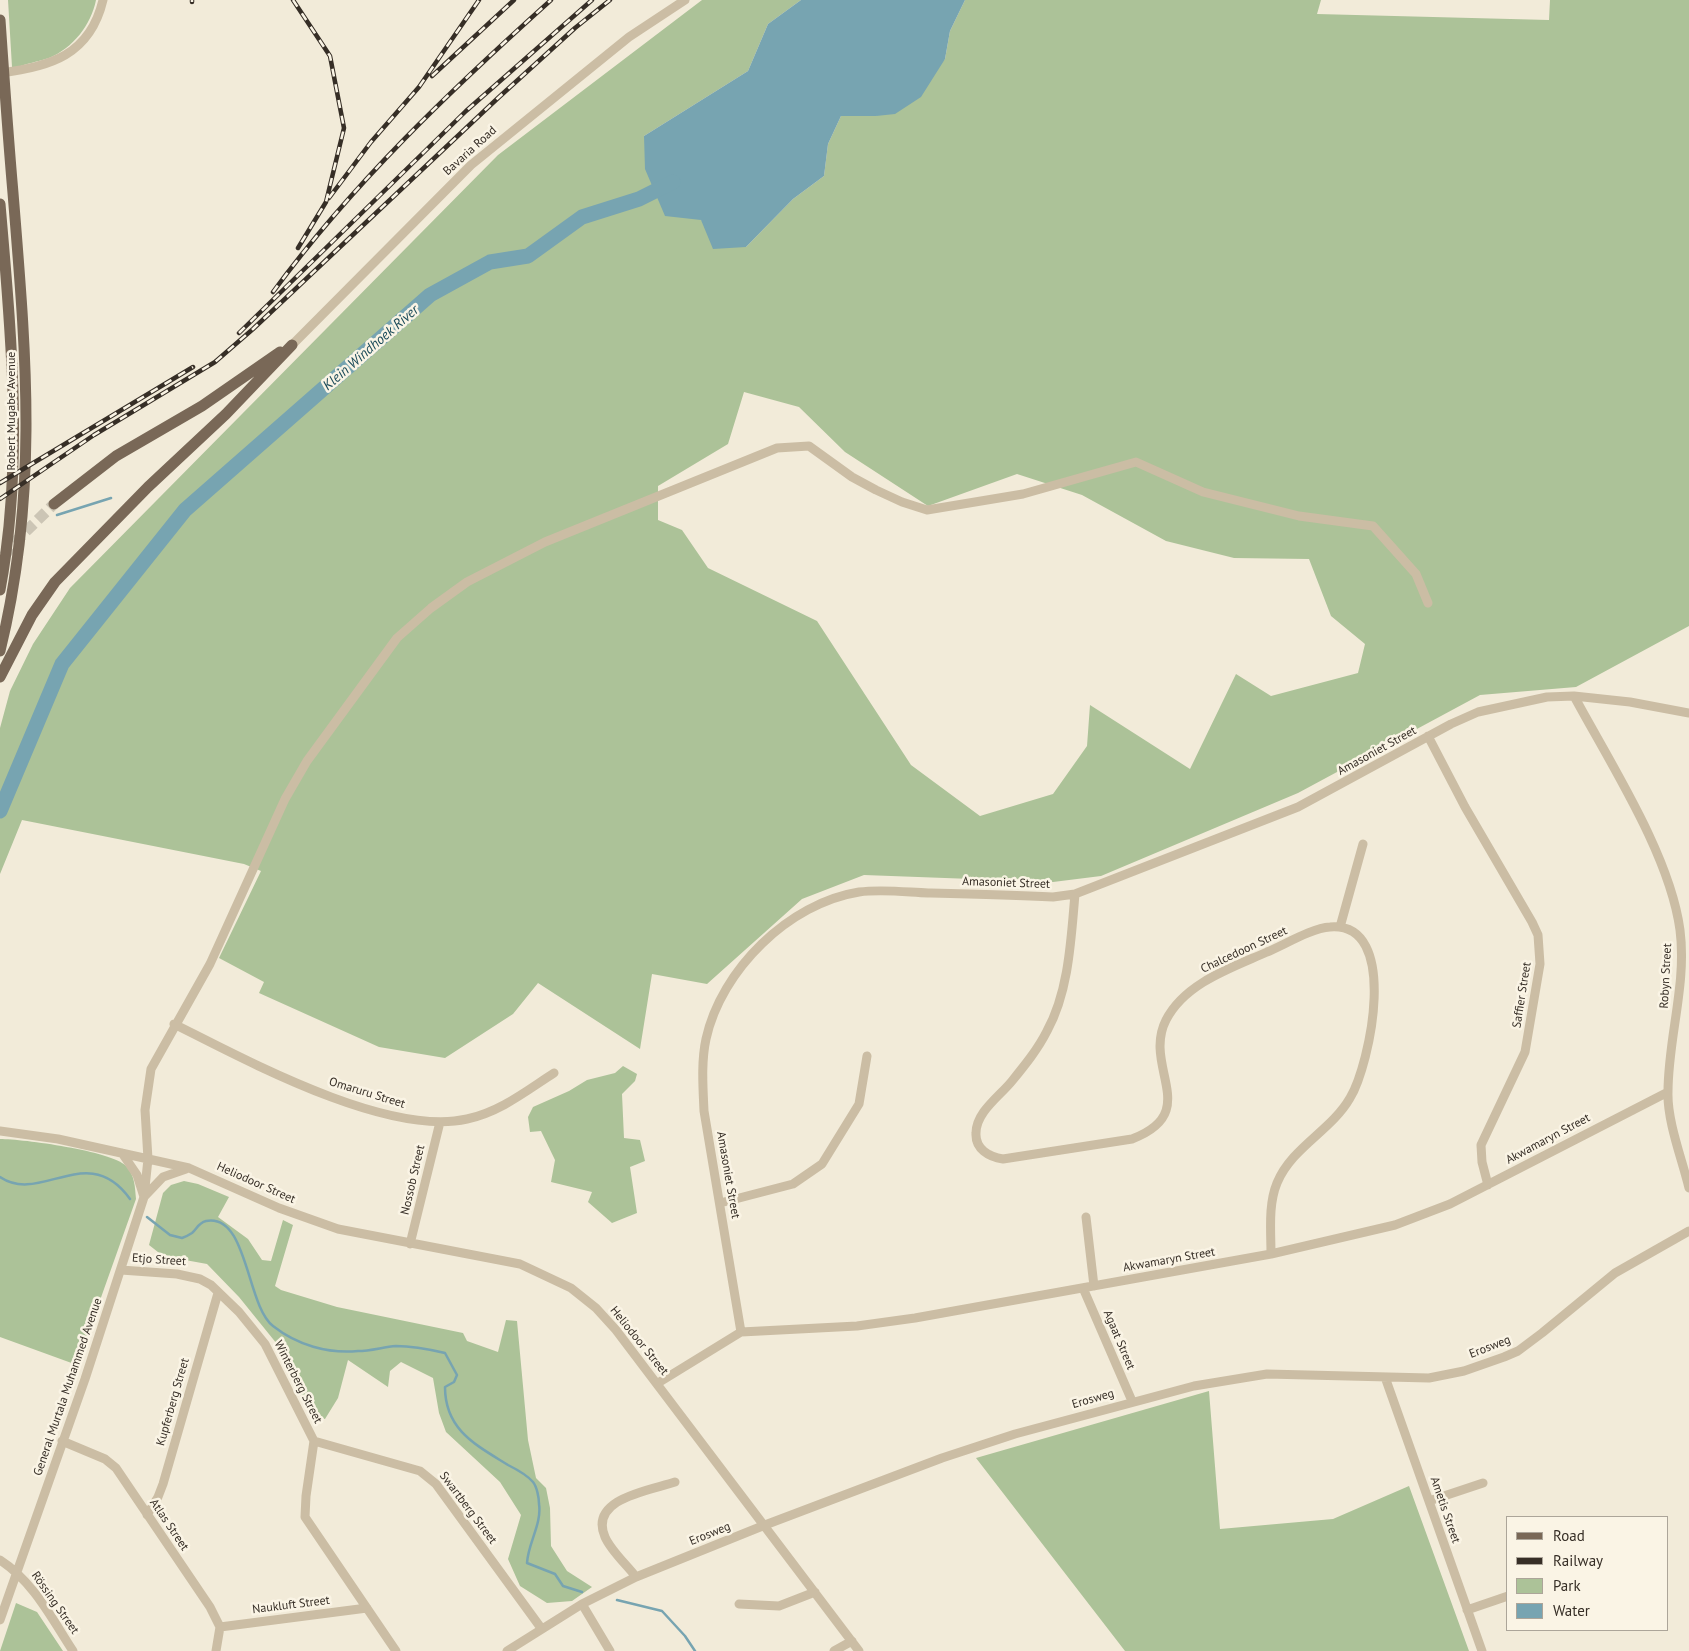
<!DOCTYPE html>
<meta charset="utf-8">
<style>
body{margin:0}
#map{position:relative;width:1689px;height:1651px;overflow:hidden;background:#f2ebd9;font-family:"PT Sans",sans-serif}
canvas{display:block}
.legend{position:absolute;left:1506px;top:1516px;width:162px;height:115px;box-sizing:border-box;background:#faf4e5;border:1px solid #aca599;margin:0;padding:6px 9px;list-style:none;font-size:15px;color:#362e26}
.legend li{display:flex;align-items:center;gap:10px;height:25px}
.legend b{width:25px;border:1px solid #aca599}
</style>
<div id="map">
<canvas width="1689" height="1651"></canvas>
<ul class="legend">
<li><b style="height:6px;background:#796857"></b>Road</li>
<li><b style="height:6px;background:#362e26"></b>Railway</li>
<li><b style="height:14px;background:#acc298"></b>Park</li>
<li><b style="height:14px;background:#77a4b1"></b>Water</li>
</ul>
</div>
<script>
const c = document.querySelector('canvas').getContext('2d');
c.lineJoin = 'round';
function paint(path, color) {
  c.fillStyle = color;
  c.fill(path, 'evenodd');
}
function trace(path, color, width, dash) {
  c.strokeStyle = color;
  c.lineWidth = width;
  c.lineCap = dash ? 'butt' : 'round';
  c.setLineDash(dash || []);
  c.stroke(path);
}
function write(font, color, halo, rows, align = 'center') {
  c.font = font + ' "PT Sans",sans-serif';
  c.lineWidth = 5;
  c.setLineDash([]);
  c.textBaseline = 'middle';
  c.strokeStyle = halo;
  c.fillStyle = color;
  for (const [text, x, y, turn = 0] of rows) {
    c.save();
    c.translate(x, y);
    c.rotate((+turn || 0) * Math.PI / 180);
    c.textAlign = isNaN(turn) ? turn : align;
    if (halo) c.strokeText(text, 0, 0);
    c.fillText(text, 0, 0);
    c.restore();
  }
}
paint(new Path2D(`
 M 8,0 L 96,0 C 91,25 73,48 49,58 C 38,62 26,63 16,68 L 12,67 Z
 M 702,0 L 801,0 L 768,24 L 748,71 L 644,136 L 701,220 L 746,247 L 793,199 L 824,176 L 828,144 L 841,116 L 876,116 L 945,59 L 950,31 L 965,0 L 1321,0 L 1317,14 L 1549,20 L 1550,0 L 1689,0 L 1689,626 L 1576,687 L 1480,695 L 1298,793 L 1101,876 L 1053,882 L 864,875 L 802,899 L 707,984 L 652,974 L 640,1049 L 538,983 L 513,1014 L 445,1058 L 379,1047 L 259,993 L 264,982 L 219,958 L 261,871 L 244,864 L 22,820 L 0,874 L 0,728 L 10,691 L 33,644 L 70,588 L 498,155 ZM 744,392 L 799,407 L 845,452 L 928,506 L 1017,474 L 1082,495 L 1166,541 L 1234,558 L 1309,559 L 1331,616 L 1365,644 L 1358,673 L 1271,696 L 1236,674 L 1190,769 L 1090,705 L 1087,746 L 1053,794 L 980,816 L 911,765 L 817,621 L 708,568 L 682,530 L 658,520 L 658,486 L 728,444 Z
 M 623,1066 L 637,1074 L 635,1081 L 622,1094 L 624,1138 L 640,1140 L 645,1161 L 630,1167 L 637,1213 L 612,1223 L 588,1202 L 592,1192 L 551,1182 L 555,1160 L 541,1131 L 530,1132 L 528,1117 L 533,1107 L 569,1091 L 587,1080 L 615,1073 Z
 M 0,1139 C 23,1139 112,1151 126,1166 C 135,1175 135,1188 136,1199 L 77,1365 L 0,1337 Z
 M 184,1181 L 198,1184 L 229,1197 L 218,1217 L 248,1239 L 262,1260 L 271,1261 L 283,1220 L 293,1225 L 275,1286 L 281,1290 L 337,1307 L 463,1333 L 467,1341 L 498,1352 L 506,1320 L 517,1321 L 528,1440 L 536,1478 L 546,1488 L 550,1508 L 551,1546 L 567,1571 L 592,1587 L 572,1601 L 547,1603 L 520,1586 L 508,1559 L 521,1515 L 500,1482 L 446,1432 L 439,1413 L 433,1378 L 401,1362 L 390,1371 L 388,1387 L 348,1360 L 338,1398 L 325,1419 L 311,1416 L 291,1378 L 277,1344 L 239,1297 L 207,1264 L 163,1256 L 149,1245 L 163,1193 L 171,1185 Z
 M 1209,1391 L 1220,1529 L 1333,1519 L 1409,1486 L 1469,1651 L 1125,1651 L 976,1458 Z
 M 16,1603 L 37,1612 L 63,1651 L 0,1651 Z`), '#acc298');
paint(new Path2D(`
 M 801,0 L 965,0 L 950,31 L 945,59 L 921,97 L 895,114 L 876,116 L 841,116 L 828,144 L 824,176 L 793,199 L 746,247 L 713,249 L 701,220 L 665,216 L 645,169 L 644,136 L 748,71 L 768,24 Z`), '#77a4b1');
trace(new Path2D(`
 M 57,515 L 111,498
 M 0,1177 C 41,1205 88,1140 130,1199
 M 147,1217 L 170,1235 L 182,1238 C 185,1237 189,1235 192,1233 C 197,1229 198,1223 206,1221 C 248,1213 246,1305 273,1326 C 297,1345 328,1354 358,1351 C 371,1351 383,1347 396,1346 C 412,1346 428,1349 445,1353 L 457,1375 L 454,1382 L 445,1387 C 445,1430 476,1445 508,1465 C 516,1469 527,1475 533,1482 C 537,1487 539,1498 539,1504 C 542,1524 528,1543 527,1563 L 555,1574 L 563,1586 L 582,1592
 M 617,1600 L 662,1611 L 685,1636 L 695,1651`), '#77a4b1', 2.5);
trace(new Path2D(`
 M 0,811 L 62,664 L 185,510 L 430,295 L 490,262 L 528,256 L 582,217 L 639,199 L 673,182`), '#77a4b1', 15);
trace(new Path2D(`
 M 4,556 L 17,540 L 54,504`), '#ccc5b5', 11, [11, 5.5]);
trace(new Path2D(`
 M 0,73 C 50,67 90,55 103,0
 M 292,345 L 471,165 L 629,37 L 685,0
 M 1574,696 C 1610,763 1670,855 1680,930 C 1687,984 1668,1038 1668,1092 C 1667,1121 1682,1159 1689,1188
 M 1428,736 L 1465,807 L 1532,922 L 1538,935 L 1540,964 L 1525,1052 L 1481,1145 L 1482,1162 L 1488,1185
 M 1075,894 C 1071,939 1069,991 1047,1031 C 1038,1049 1025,1065 1012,1081 C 1000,1096 976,1112 976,1133 C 975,1149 989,1157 1003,1159 L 1132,1139 C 1203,1112 1142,1067 1166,1020 C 1185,983 1231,968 1267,952 C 1284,945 1312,928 1330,927 C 1401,921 1370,1065 1350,1098 C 1331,1131 1292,1147 1277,1183 C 1268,1205 1271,1231 1271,1254
 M 1340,927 L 1363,844
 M 174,1024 C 246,1060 387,1137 467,1119 C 500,1112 526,1091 554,1073
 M 0,1131 L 58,1139 L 189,1168 L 279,1208 L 338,1229 L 520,1264 L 571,1288 L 596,1308 L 616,1330 L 859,1651
 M 122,1153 L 137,1175 L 144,1197 L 163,1177 L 186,1169
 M 720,1203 L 793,1184 L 822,1164 L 859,1104 L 867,1056
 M 1086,1217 L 1094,1286
 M 410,1244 L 440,1122
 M 121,1270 L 177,1274 L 200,1279 L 211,1285 L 239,1312 L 265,1344 L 314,1441 L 306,1496 L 305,1517 L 396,1651
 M 1083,1288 L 1132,1401
 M 741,1332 L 704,1111 C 703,1088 701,1062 706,1039 C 721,970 789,903 859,892 C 882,889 905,892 928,893 C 969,894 1011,895 1053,897 L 1075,894 L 1298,807 L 1451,724 L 1478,712 L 1547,697 L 1574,696 L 1630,702 L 1689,713
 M 1385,1377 L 1482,1651
 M 658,1383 L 741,1332 L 857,1326 L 915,1318 L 1271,1254 L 1395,1225 L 1450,1204 L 1668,1092
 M 62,1441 L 105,1459 L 116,1468 L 210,1607 L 220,1627 L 216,1651
 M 314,1441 L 420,1471 L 436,1484 L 541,1628
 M 1429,1501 L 1483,1483
 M 147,1515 L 158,1497 L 163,1484 L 218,1293
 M 0,1560 C 33,1581 52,1619 73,1651
 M 636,1577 C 627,1565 611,1551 605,1537 C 588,1498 652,1490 675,1482
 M 582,1604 L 610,1651
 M 739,1604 L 779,1606 L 815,1592
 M 1467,1610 L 1508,1596
 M 0,1620 L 85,1379 L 144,1197 L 148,1159 L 145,1110 L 151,1069 L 210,964 L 285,799 L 307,761 L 397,638 L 431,608 L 467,582 L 545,542 L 777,448 L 809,446 L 852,477 L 876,490 L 902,502 L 927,510 L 1023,494 L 1136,462 L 1203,492 L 1299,516 L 1373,526 L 1416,574 L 1428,603
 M 220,1627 L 367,1608
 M 507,1651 L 582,1604 L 636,1577 L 765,1525 L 942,1458 L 1015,1434 L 1194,1386 L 1267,1374 L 1429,1378 L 1464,1371 L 1504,1357 L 1518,1351 L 1542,1333 L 1615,1273 L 1689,1231
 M 834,1651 L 852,1641`), '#cbbda4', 9);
trace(new Path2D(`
 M 0,20 C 4,78 8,136 13,193 C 26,354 39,492 0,651
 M 0,204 C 11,333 24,462 0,590
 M 54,504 L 116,456 L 202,406 L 280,352
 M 0,677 L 32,615 L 55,582 L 148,487 L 226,414 L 292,345`), '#796857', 11);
const rail = new Path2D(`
 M 293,0 L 330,56 L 344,128 L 326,202 L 298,248
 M 192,2 L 192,0
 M 432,76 L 514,0
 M 329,198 L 371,142 L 419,87 L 479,0
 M 273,292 C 353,183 451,90 551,0
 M 239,333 L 466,111 L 592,0
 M 0,483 L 193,367
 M 0,499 L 94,435 L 215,362 L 253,329 L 498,98 L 575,28 L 610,0`);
trace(rail, '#362e26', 4.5);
trace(rail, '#faf4e5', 2.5, [8]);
write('12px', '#362e26', '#faf4e5', [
 ["Bavaria Road",470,151,-42],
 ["Robert Mugabe Avenue",12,411,-90],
 ["Amasoniet Street",1377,751,-29],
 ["Amasoniet Street",1006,883,2],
 ["Chalcedoon Street",1244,950,-25],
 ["Robyn Street",1666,976,-87],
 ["Saffier Street",1522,995,-81],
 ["Omaruru Street",367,1093,17],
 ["Akwamaryn Street",1548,1139,-28],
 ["Amasoniet Street",728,1175,80],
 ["Nossob Street",413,1180,-77],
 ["Heliodoor Street",256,1183,24],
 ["Etjo Street",159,1260,4],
 ["Akwamaryn Street",1169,1260,-10],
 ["Agaat Street",1119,1340,67],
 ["Heliodoor Street",639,1341,51],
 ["Erosweg",1490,1347,-21],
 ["Winterberg Street",298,1382,63],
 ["General Murtala Muhammed Avenue",68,1387,-71],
 ["Erosweg",1093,1399,-16],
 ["Kupferberg Street",173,1402,-74],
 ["Swartberg Street",468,1508,53],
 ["Ametis Street",1445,1510,71],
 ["Atlas Street",169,1525,56],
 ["Erosweg",710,1534,-22],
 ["Rössing Street",55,1603,55],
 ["Naukluft Street",291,1605,-7]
]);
write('italic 14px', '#1a4a59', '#faf4e5', [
 ["Klein Windhoek River",371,348,-41]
]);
</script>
